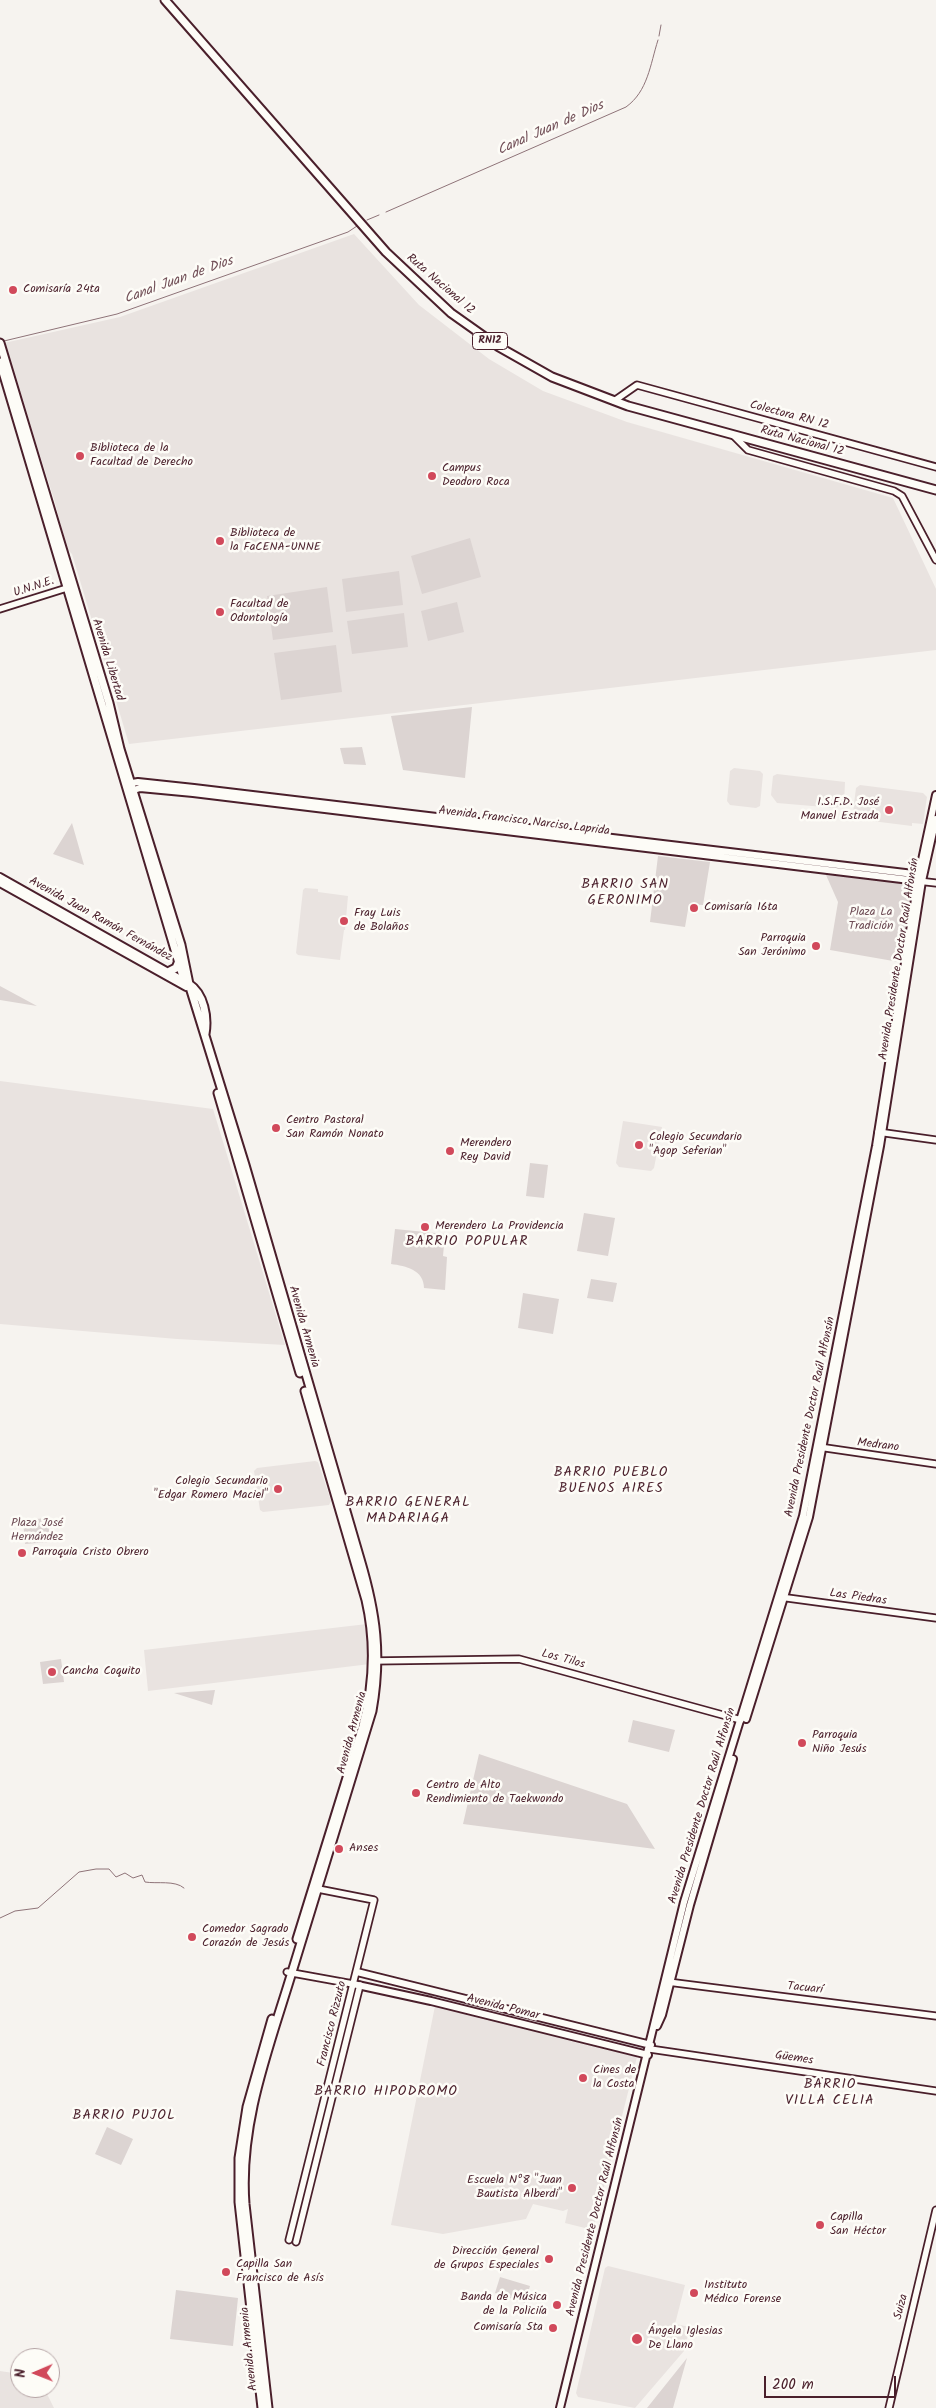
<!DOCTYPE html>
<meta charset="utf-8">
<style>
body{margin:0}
#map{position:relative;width:936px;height:2408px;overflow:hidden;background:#f6f3ef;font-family:Kalam,sans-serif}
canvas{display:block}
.north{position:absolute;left:10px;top:2348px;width:50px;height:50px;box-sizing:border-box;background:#fdfcf7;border:1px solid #b5a4a5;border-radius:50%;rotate:269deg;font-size:14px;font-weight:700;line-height:20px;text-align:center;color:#4a1f2b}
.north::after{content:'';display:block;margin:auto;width:18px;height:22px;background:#d1495b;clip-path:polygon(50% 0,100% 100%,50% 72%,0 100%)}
.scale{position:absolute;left:764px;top:2376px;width:132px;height:22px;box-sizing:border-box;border:2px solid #4a1f2b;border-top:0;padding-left:6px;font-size:15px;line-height:18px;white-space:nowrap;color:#4a1f2b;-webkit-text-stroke:4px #fdfcf7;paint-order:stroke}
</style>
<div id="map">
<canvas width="936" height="2408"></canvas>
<div class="north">N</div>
<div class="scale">200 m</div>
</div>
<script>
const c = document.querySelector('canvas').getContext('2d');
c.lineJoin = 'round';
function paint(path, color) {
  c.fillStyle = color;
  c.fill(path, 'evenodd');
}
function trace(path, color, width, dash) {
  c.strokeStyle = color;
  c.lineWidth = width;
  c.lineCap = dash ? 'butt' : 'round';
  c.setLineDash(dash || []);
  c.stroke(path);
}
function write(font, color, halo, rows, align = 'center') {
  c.font = font + ' Kalam,sans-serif';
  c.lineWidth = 5;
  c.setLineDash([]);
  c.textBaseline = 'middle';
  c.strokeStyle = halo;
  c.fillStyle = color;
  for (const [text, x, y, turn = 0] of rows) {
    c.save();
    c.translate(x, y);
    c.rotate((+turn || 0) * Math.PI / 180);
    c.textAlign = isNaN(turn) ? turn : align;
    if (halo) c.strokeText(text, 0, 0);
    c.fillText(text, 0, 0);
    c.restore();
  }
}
paint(new Path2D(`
 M 354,234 L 419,305 L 489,359 L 543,391 L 627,422 L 893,498 L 936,589 L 936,650 L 129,744 L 72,554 L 67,549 L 54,499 L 4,343 L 120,317 Z
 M 734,768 L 760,771 L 763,774 L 760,806 L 756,808 L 730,805 L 727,801 L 730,771 Z
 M 777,774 L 845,782 L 844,804 L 836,808 L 777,803 L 771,795 L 773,776 Z
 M 860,785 L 923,793 L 927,797 L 923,824 L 912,823 L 912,826 L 856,819 L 853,815 L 854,804 L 856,788 Z
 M 305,888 L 318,889 L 318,892 L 348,896 L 345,930 L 344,930 L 340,960 L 298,955 L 296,953 L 303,890 Z
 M 0,1081 L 213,1109 L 285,1345 L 177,1339 L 0,1324 Z
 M 623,1121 L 662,1127 L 654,1168 L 651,1171 L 619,1167 L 616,1163 Z
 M 315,1461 L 318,1462 L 331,1501 L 329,1505 L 263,1512 L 260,1510 L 254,1471 L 257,1468 Z
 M 367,1624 L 370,1664 L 148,1691 L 144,1650 Z
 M 435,2006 L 637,2057 L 593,2230 L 565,2223 L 568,2209 L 563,2211 L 533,2204 L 526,2219 L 443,2234 L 391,2225 Z
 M 608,2266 L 685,2285 L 675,2324 L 690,2327 L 684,2351 L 635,2408 L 578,2397 L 576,2393 L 605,2268 Z
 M 0,2371 L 20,2374 L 20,2388 L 44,2388 L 54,2408 L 0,2408 Z`), '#e9e3e0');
paint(new Path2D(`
 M 470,538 L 481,577 L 422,594 L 411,556 Z
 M 399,571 L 403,605 L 346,612 L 342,579 Z
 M 327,587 L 333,632 L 273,640 L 267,596 Z
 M 457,602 L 464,632 L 428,641 L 421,611 Z
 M 404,613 L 408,647 L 352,654 L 347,621 Z
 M 336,645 L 342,692 L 281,700 L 274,653 Z
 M 472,707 L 465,778 L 403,770 L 391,716 Z
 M 362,747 L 366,765 L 344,764 L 340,748 Z
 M 72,823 L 84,865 L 53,854 Z
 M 658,856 L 710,862 L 703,905 L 689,904 L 685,927 L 650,922 Z
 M 826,875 L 913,883 L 899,962 L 830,950 L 838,902 Z
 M 0,986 L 37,1006 L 0,1000 Z
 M 530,1163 L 548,1165 L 544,1198 L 526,1196 Z
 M 584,1213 L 615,1218 L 608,1256 L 577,1251 Z
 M 395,1229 L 445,1234 L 443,1256 L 447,1257 L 445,1290 L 424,1288 C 424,1270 406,1266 391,1264 Z
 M 591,1279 L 617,1283 L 613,1302 L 587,1298 Z
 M 523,1293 L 559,1299 L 553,1334 L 518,1328 Z
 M 48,1518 L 50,1542 L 25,1544 L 23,1520 Z
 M 61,1659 L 64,1682 L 43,1684 L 40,1662 Z
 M 215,1690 L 212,1705 L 174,1693 Z
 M 633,1720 L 675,1730 L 669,1752 L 628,1742 Z
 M 479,1754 L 627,1804 L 655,1849 L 463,1824 Z
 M 107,2127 L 133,2139 L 121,2165 L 95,2154 Z
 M 500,2277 L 530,2286 L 525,2303 L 495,2293 Z
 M 176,2290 L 238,2298 L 233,2346 L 170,2339 Z
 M 687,2358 L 673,2408 L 647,2408 Z`), '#dcd4d2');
trace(new Path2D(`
 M 659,36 L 661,25
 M 386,212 L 626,107 C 648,91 650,65 658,40
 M 367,220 L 379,215
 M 4,341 L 117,314 L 348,232 L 357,226
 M 0,1918 L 15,1911 L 38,1908 L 79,1872 L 96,1869 L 109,1869 L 116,1877 L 125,1873 L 133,1878 L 142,1875 L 145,1882 C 157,1884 175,1880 184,1888`), '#8e7378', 1);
const tertiary = new Path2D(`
 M 614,401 L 637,385 L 936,467
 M 733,435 L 748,450 L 894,491 L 902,496 L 936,560
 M 0,609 L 70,587
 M 918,881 L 936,883
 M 878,1132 L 936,1140
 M 819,1447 L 936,1464
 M 780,1597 L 936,1618
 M 373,1661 L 519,1659 L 741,1720
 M 287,1972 L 353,1984
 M 668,1982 L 936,2016
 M 650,2049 L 936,2091
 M 289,2240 L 374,1900 L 318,1889 L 314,1890
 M 296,2242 L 360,1985
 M 889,2408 L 936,2210`);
const secondary = new Path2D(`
 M 126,784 L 138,782 L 194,788 L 922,875
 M 128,792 L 140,788 L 193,793 L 918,881
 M 0,877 L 186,982
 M 0,883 L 186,987
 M 746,1719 L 809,1517 L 880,1146 L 922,881 L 936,819
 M 357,1972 L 651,2045
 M 353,1984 L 431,2001 L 648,2055
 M 657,2026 L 662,2015 L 690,1905 L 733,1759
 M 560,2408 L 684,1902 L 803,1516 L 876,1146 L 919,874 L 936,795`);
const primary = new Path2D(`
 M 0,343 L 109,703 L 120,749 L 181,945 L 189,984 L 245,1165 L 360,1559 C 376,1613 382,1655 372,1711 C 346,1798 318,1885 292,1972 C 269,2048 239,2123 245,2204 L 268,2408
 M 0,362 L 184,980
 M 170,971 L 176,968 L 179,961
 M 189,984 C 204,994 208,1017 205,1034
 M 218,1093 L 300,1373
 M 297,1939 L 363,1726 C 374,1684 376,1643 366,1600 L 305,1391
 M 262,2408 L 239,2202 L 239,2158 L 247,2107 L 272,2019`);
const trunk = new Path2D(`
 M 165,0 L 386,252 L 451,313 L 499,347 L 552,377 L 628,406 L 936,490`);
trace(tertiary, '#4a1f2b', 9);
trace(secondary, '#4a1f2b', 10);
trace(primary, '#4a1f2b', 11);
trace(trunk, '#4a1f2b', 11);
trace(tertiary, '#fdfcf7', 5.5);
trace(secondary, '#fdfcf7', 6);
trace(primary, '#fdfcf7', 7);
trace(trunk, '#fdfcf7', 7);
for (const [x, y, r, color] of [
 [13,290,5,"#d1495b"],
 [80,456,5,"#d1495b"],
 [432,476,5,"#d1495b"],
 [220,541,5,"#d1495b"],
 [220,612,5,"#d1495b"],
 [889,810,5,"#d1495b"],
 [694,908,5,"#d1495b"],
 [344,921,5,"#d1495b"],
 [816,946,5,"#d1495b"],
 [276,1128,5,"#d1495b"],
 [639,1145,5,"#d1495b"],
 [450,1151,5,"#d1495b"],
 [425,1227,5,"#d1495b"],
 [278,1489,5,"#d1495b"],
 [22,1553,5,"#d1495b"],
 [52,1672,5,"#d1495b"],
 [802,1743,5,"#d1495b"],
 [416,1793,5,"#d1495b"],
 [339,1849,5,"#d1495b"],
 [192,1937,5,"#d1495b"],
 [583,2078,5,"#d1495b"],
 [572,2188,5,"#d1495b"],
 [820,2225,5,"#d1495b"],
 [549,2259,5,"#d1495b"],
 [226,2272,5,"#d1495b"],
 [694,2293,5,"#d1495b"],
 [557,2305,5,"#d1495b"],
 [553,2328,5,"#d1495b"],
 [637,2339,6,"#d1495b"]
]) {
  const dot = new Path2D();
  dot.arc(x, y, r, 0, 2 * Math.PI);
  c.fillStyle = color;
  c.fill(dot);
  trace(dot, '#fdfcf7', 2);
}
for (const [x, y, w] of [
 [490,341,35]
]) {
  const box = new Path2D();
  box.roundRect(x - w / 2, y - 8.5, w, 17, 4);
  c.fillStyle = '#fdfcf7';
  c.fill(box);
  trace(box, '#4a1f2b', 1);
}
write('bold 11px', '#4a1f2b', null, [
 ["RN12",490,341]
]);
write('12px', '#4a1f2b', '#fdfcf7', [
 ["Ruta Nacional 12",440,285,41],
 ["Colectora RN 12",789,416,15],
 ["Ruta Nacional 12",802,442,15],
 ["U.N.N.E.",34,588,-18],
 ["Avenida Libertad",107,660,73],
 ["Avenida Francisco Narciso Laprida",524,822,7],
 ["Avenida Juan Ramón Fernández",100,920,29],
 ["Avenida Presidente Doctor Raúl Alfonsín",900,959,-81],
 ["Avenida Armenia",303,1327,74],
 ["Avenida Presidente Doctor Raúl Alfonsín",811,1417,-78],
 ["Medrano",878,1446,7],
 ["Las Piedras",858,1598,8],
 ["Los Tilos",563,1660,15],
 ["Avenida Armenia",353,1733,-75],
 ["Avenida Presidente Doctor Raúl Alfonsín",703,1806,-73],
 ["Tacuarí",805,1989,6],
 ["Avenida Pomar",503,2008,14],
 ["Francisco Rizzuto",333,2024,-76],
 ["Güemes",794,2059,8],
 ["Avenida Presidente Doctor Raúl Alfonsín",596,2217,-76],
 ["Suiza",902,2307,-76],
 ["Avenida Armenia",250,2349,-96]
]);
write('12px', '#4a1f2b', '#fdfcf7', [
 ["Comisaría 24ta",23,290],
 ["Biblioteca de la",90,449],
 ["Facultad de Derecho",90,463],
 ["Campus",442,469],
 ["Deodoro Roca",442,483],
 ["Biblioteca de",230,534],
 ["la FaCENA-UNNE",230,548],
 ["Facultad de",230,605],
 ["Odontología",230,619],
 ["I.S.F.D. José",879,803,"right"],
 ["Manuel Estrada",879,817,"right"],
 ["Comisaría 16ta",704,908],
 ["Fray Luis",354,914],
 ["de Bolaños",354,928],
 ["Parroquia",806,939,"right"],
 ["San Jerónimo",806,953,"right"],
 ["Centro Pastoral",286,1121],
 ["San Ramón Nonato",286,1135],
 ["Colegio Secundario",649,1138],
 ["\"Agop Seferian\"",649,1152],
 ["Merendero",460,1144],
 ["Rey David",460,1158],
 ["Merendero La Providencia",435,1227],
 ["Colegio Secundario",268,1482,"right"],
 ["\"Edgar Romero Maciel\"",268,1496,"right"],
 ["Parroquia Cristo Obrero",32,1553],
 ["Cancha Coquito",62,1672],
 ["Parroquia",812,1736],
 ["Niño Jesús",812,1750],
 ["Centro de Alto",426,1786],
 ["Rendimiento de Taekwondo",426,1800],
 ["Anses",349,1849],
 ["Comedor Sagrado",202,1930],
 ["Corazón de Jesús",202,1944],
 ["Cines de",593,2071],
 ["la Costa",593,2085],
 ["Escuela Nº8 \"Juan",562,2181,"right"],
 ["Bautista Alberdi\"",562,2195,"right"],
 ["Capilla",830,2218],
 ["San Héctor",830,2232],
 ["Dirección General",539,2252,"right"],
 ["de Grupos Especiales",539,2266,"right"],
 ["Capilla San",236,2265],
 ["Francisco de Asís",236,2279],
 ["Instituto",704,2286],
 ["Médico Forense",704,2300],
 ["Banda de Música",547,2298,"right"],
 ["de la Policiía",547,2312,"right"],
 ["Comisaría 5ta",543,2328,"right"],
 ["Ángela Iglesias",648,2332],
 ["De Llano",648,2346]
], 'left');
write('12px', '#6e4c55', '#fdfcf7', [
 ["Plaza La",871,913],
 ["Tradición",871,927],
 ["Plaza José",37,1524],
 ["Hernández",37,1538]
]);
write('italic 14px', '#725058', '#fdfcf7', [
 ["Canal Juan de Dios",551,129,-24],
 ["Canal Juan de Dios",179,281,-20]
]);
c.letterSpacing = '1px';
write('14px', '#4a1f2b', '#fdfcf7', [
 ["BARRIO SAN",625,886],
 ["GERONIMO",625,902],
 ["BARRIO POPULAR",467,1243],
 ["BARRIO PUEBLO",611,1474],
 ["BUENOS AIRES",611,1490],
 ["BARRIO GENERAL",408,1504],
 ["MADARIAGA",408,1520],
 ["BARRIO",830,2086],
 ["VILLA CELIA",830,2102],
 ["BARRIO HIPODROMO",386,2093],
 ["BARRIO PUJOL",124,2117]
]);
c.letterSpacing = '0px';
</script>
